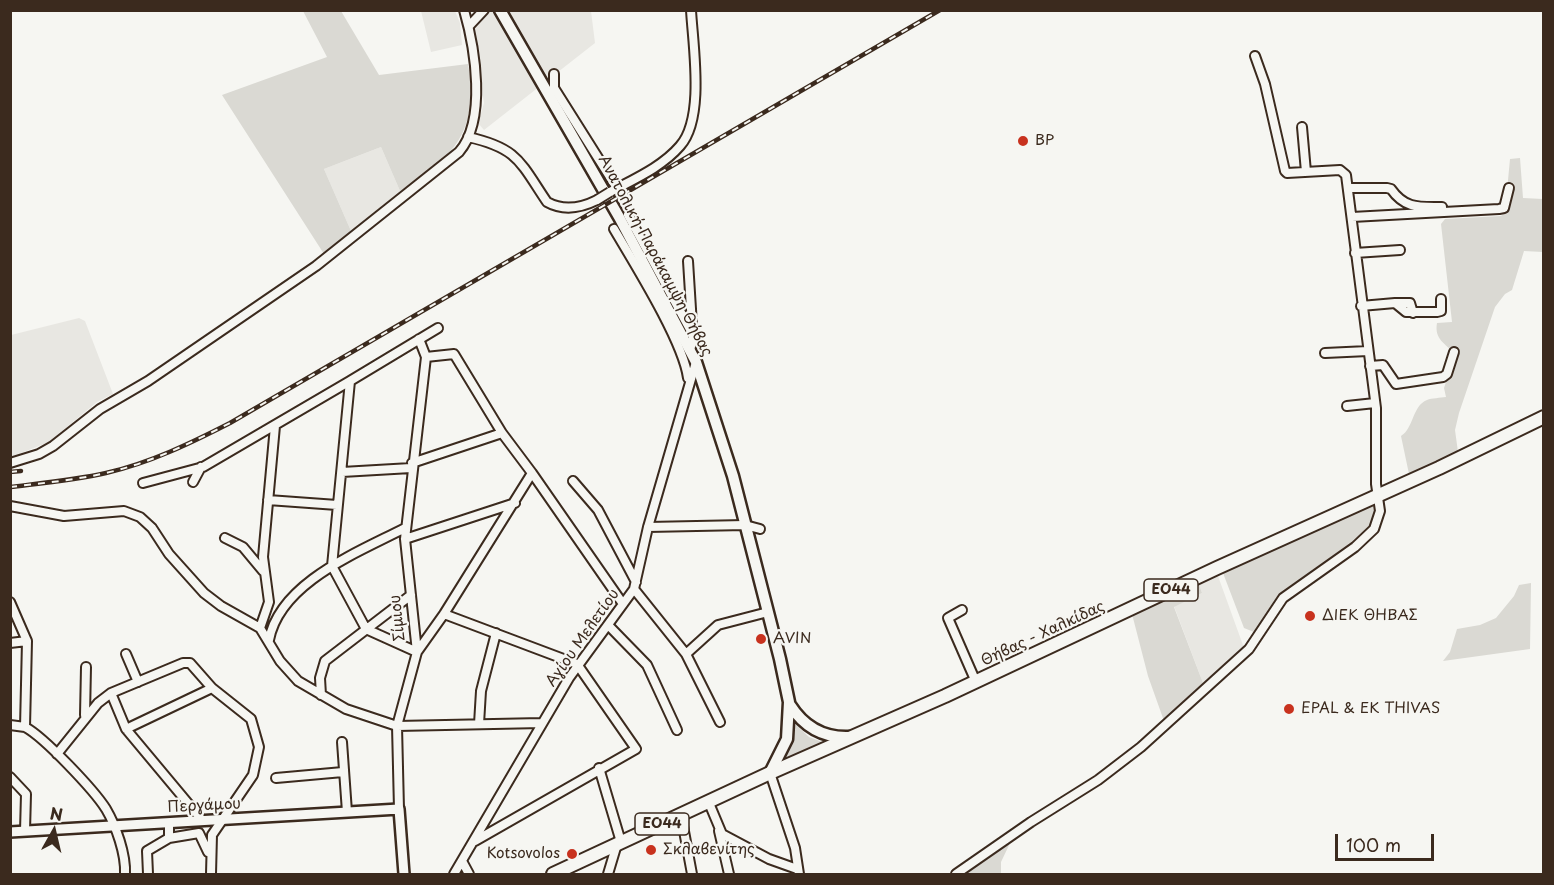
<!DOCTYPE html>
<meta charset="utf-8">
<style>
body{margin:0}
#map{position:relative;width:1554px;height:885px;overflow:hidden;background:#f6f6f2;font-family:"Playpen Sans",sans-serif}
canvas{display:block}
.frame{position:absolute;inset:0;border:12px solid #3b2a1e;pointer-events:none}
.north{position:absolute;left:24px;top:801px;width:60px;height:60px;-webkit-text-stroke:4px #f6f6f2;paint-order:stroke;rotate:8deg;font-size:16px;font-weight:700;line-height:24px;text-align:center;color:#3b2a1e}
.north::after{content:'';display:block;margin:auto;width:21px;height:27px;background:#3b2a1e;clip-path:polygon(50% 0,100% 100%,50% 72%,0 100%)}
.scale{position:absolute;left:1335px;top:834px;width:99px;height:27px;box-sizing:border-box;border:3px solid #3b2a1e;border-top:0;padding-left:8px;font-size:18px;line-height:21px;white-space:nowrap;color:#3b2a1e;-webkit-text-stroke:4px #f6f6f2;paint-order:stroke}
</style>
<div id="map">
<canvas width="1554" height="885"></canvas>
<div class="frame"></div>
<div class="north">N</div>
<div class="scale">100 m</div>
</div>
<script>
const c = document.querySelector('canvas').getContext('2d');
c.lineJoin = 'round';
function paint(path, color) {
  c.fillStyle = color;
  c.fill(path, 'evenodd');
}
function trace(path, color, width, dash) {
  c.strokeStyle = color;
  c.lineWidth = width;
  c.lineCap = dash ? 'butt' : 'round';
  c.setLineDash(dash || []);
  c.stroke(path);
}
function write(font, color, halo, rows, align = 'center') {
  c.font = font + ' "Playpen Sans",sans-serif';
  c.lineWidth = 4.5;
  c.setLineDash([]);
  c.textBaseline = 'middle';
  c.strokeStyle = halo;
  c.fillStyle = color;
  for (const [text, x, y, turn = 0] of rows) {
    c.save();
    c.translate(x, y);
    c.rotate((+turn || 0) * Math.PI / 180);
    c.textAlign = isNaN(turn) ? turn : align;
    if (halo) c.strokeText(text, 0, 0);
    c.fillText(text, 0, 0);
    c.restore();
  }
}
paint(new Path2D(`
 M 421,11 L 455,11 L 460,23 L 462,45 L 431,52 Z
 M 492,11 L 591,11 L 595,43 L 484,130 L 478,123 L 484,103 L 472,26 Z
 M 381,147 L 400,191 L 351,231 L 324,169 Z
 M 79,318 L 85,321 L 113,394 L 97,402 L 49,442 L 11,457 L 11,335 Z
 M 1218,576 L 1244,648 L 1203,683 L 1174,606 L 1202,593 L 1199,584 Z`), '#e8e7e2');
paint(new Path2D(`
 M 303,11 L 341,11 L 379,75 L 468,64 C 480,130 454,158 400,191 L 381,147 L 324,169 L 351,231 L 324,254 L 222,95 L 327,57 Z
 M 1520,158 L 1523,198 L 1543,199 L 1543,252 L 1524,251 L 1512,290 L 1505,294 L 1495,307 L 1459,413 L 1455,430 L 1458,452 L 1409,474 L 1401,436 C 1414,428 1412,406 1427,400 C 1432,398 1440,398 1446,397 L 1444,388 L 1455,355 C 1446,343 1434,340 1437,323 L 1452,322 L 1441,224 L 1445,219 L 1501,216 L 1505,212 L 1510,159 Z
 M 1374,501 C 1382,543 1308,570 1282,595 C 1271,606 1264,620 1254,632 L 1244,628 L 1223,573 Z
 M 1531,583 L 1530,649 L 1443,661 L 1450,652 L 1457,629 L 1480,625 L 1496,618 L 1514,596 L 1519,585 Z
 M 1199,584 L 1202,593 L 1174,607 L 1203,683 L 1164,721 L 1148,676 L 1132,614 Z
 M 792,721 L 809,737 L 828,744 L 779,764 Z
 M 1011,841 L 1001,862 L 1001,874 L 960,874 Z`), '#dad9d3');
const minor = new Path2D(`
 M 469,26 L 484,10
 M 554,74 L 554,88 L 617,188
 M 1302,127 L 1306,172
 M 468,137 C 518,148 520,162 547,202 C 563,211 581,208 597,200
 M 1348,188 L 1387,188 L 1391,189 C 1405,209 1419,207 1442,207
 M 610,192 C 634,179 662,167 680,146 C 705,118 693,46 691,10
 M 628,215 L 692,333
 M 1352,217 L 1499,209 L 1504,208 L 1509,188
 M 614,229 C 634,263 683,341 688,378
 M 1355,253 L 1400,250
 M 688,261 L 693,341 L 690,349
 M 1395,303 L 1410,303 L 1413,313
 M 1361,306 L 1395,303 L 1406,312 L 1437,312 L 1441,311 L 1441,299
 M 419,339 L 426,357
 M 1325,353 L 1368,351
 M 426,357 L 454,354 L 502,433 L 532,473 L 444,614 L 417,652 L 366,629 L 332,566 L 350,381 L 438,328
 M 1370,366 L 1383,365 L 1396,384 L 1443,377 L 1447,374 L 1454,352
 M 1347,406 L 1375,403
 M 10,463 L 39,454 L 53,446 L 100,409 L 148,381 L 316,266 L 459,152 C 487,120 475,48 464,10
 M 412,463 L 502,433
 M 342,472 L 411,468
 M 532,473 L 623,604
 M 573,481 L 598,510 L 636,582
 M 193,482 L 201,467
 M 143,483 L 203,467 L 350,381
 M 268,500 L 337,505
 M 10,506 L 64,516 L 124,511 L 140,517 L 152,528 L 169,554 L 204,593 L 221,606 L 260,628 L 280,661 L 298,681 L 346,709 L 397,726 L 542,723
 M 648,527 L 745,525 L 760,529
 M 225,538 L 243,547 L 263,571
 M 405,539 L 515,503
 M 634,589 L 686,654 L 720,722
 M 10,602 L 27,641 L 25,727 C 44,737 94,790 106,809 C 116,826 126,854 125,874
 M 962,610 L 948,618 L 976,682
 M 444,614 L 577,664 L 636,749 L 475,841
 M 609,626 L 647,665 L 677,730
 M 260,628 L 269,602 L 263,557 L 275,426
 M 269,640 C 280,582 359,552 405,528
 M 10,643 L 27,641
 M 126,654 L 138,682
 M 686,654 L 718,625 L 768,612
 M 111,693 L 126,729 L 202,820
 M 321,695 L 320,678 L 325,661 L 411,595
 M 85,715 L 86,667
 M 479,724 L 481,691 L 496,633
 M 10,725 L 25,727
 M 126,729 L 212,688
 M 342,742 L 347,812
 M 57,754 L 98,703 L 111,693 L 183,663 L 190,663 L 212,688 L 251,719 L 259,747 L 253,775 L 212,835 L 211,874
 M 599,768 L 621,842
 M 770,773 L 795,848 L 799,874
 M 10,777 L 26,794 L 25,831
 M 276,778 L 343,772
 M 709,803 L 722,834 L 769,859 L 797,869
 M 399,809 L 397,726 L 417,652 L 405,539 L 426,357
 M 681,815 L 692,874
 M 719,831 L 729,874
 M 169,838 L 199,833 L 208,852
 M 462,861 L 469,874
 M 148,874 L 147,851 L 169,838 L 169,823
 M 454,874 L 569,678 L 634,589 L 648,527 L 696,362
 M 608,874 L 617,844
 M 956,874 L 1031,822 L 1098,780 L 1141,747 L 1249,649 L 1283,598 L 1355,547 L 1374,529 L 1380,511 L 1376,484 L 1376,408 L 1346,175 L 1340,170 L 1287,173 L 1285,171 L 1265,84 L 1255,56`);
const tertiary = new Path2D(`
 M 10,832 L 399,809 L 404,874`);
const secondary = new Path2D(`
 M 500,10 L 619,217 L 696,362 L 733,476 L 780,659 L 789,702 L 787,739 L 770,773
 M 790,705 C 804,727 824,738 849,737`);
const primary = new Path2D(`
 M 553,874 L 770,773 L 945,696 L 1217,568 L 1439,468 L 1544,417`);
trace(minor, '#3b2a1e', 12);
trace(tertiary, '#3b2a1e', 14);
trace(secondary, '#3b2a1e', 15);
trace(primary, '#3b2a1e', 16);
trace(minor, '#f6f6f2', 8);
trace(tertiary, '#f6f6f2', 9);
trace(secondary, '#f6f6f2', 10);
trace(primary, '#f6f6f2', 12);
const rail = new Path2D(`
 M 10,472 L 21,471
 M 10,487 C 43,483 75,480 106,473 C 150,463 191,443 230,423 L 940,10`);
trace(rail, '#3b2a1e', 4.5);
trace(rail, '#f6f6f2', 2, [7]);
const minorBridge = new Path2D(`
 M 597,200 L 610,192`);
trace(minorBridge, '#3b2a1e', 12, []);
trace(minorBridge, '#f6f6f2', 8);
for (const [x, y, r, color] of [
 [1023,141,6,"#c8321e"],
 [1310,616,6,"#c8321e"],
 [761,639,6,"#c8321e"],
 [1289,709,6,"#c8321e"],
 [651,850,6,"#c8321e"],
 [572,854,6,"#c8321e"]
]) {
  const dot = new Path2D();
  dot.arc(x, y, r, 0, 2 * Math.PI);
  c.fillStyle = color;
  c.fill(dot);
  trace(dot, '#f6f6f2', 2);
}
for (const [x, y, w] of [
 [1171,590,54],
 [662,824,54]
]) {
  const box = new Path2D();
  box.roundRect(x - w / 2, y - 11, w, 22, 4.5);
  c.fillStyle = '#f6f6f2';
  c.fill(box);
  trace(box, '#3b2a1e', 1.5);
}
write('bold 14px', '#3b2a1e', null, [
 ["ΕΟ44",1171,590],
 ["ΕΟ44",662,824]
]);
write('15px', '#3b2a1e', '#f6f6f2', [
 ["BP",1035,141],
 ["ΔΙΕΚ ΘΗΒΑΣ",1322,616],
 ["AVIN",773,639],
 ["EPAL & EK THIVAS",1301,709],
 ["Σκλαβενίτης",663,850],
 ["Kotsovolos",560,854,"right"]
], 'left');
write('15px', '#3b2a1e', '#f6f6f2', [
 ["Ανατολική Παράκαμψη Θήβας",655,256,62],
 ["Σίμιου",398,618,-96],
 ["Θήβας - Χαλκίδας",1043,634,-25],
 ["Αγίου Μελετίου",583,638,-55],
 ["Περγάμου",204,806,-3]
]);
</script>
